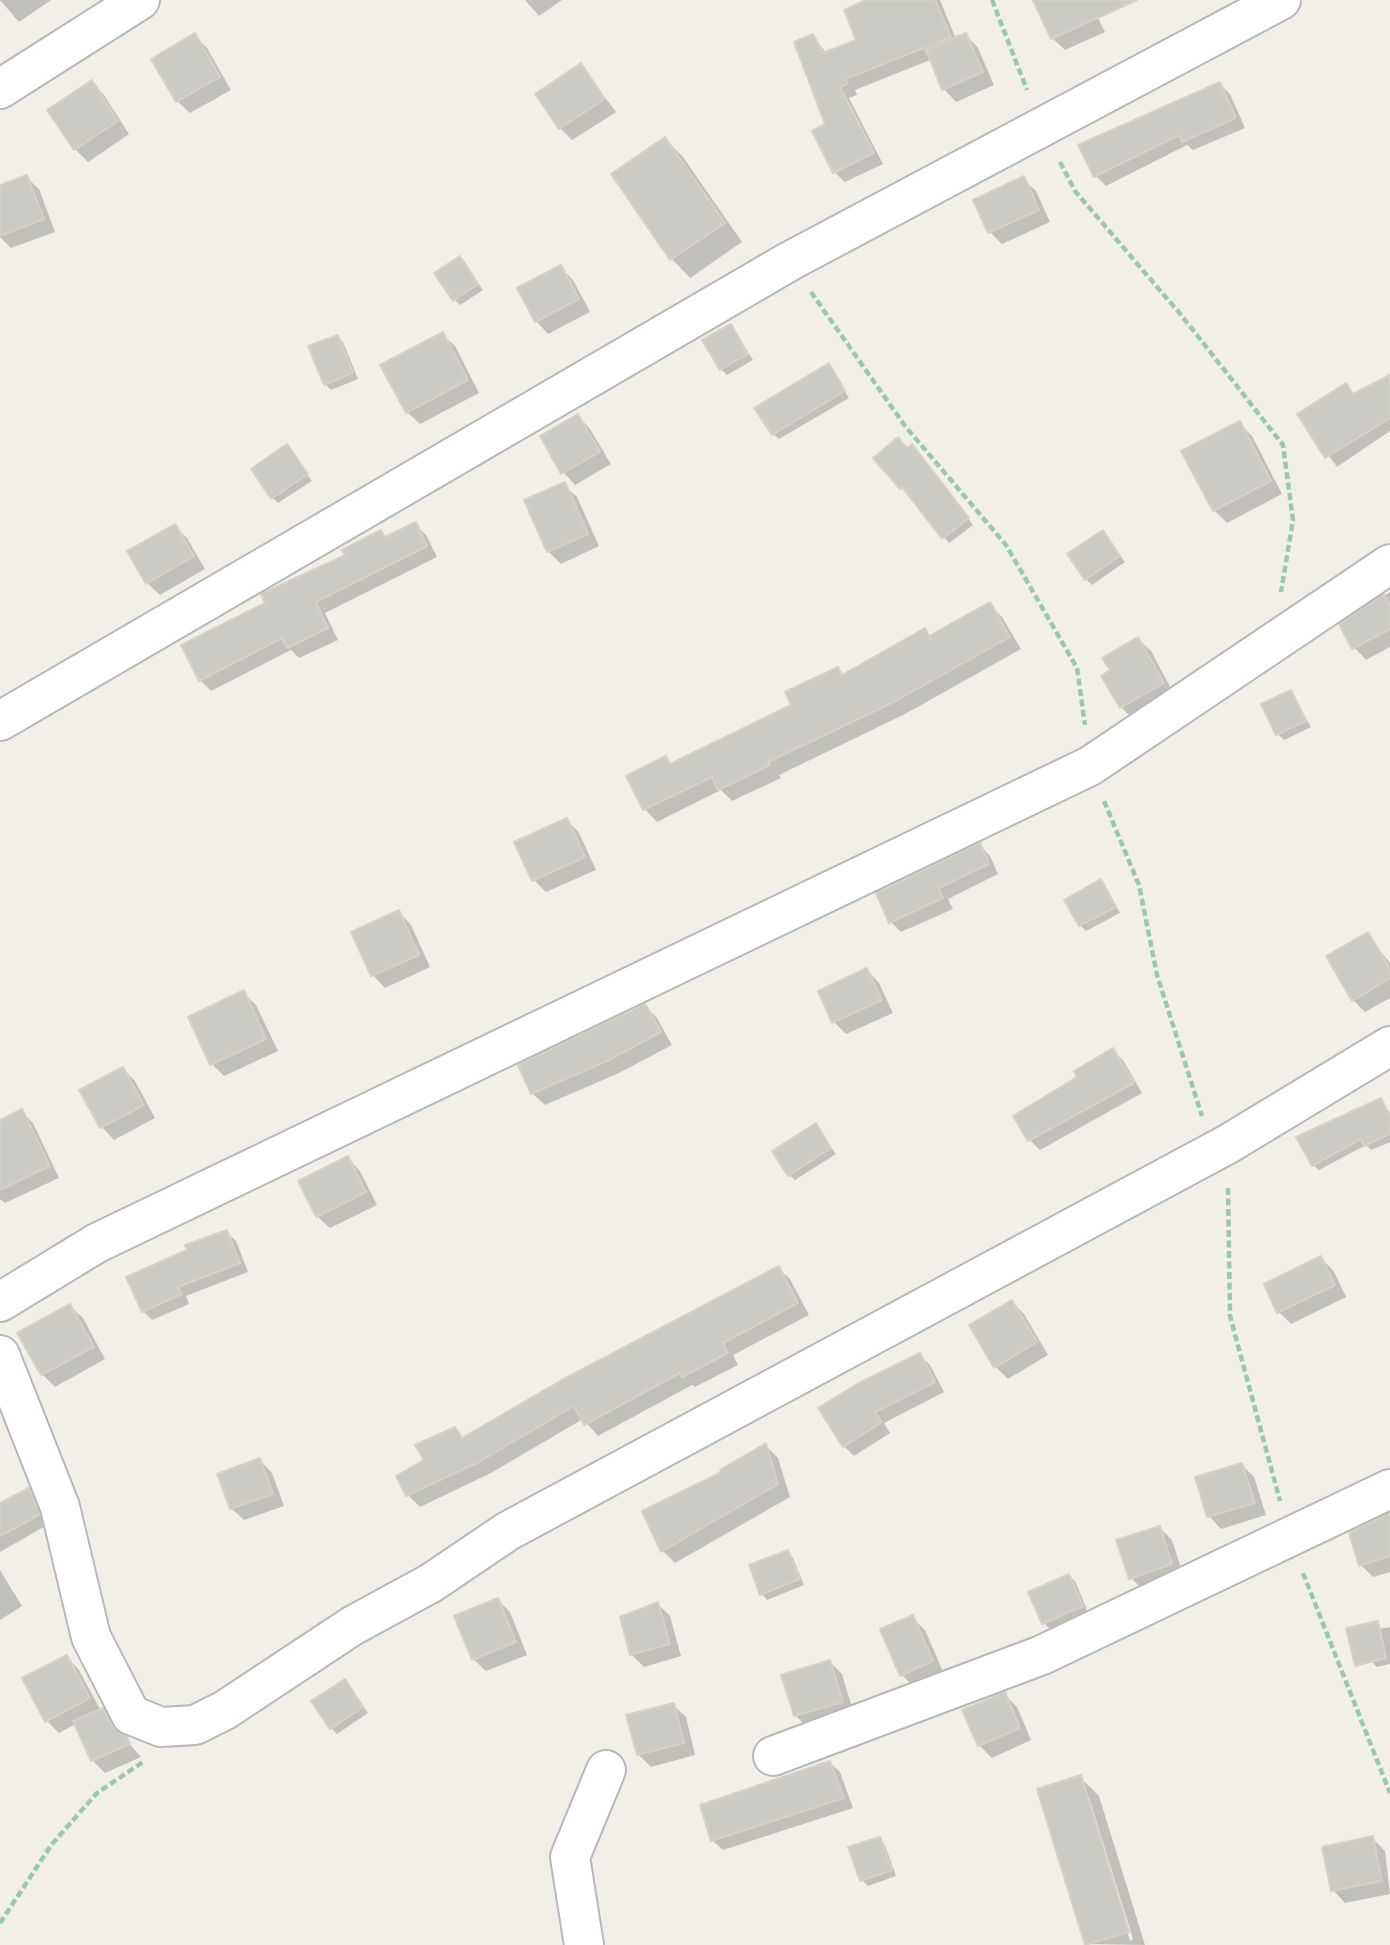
<!DOCTYPE html>
<style>
body{margin:0}
canvas{display:block;background:#f1efe8}
</style>
<canvas width="1390" height="1945"></canvas>
<script>
const c = document.querySelector('canvas').getContext('2d');
c.lineJoin = 'round';
function paint(path, color) {
  c.fillStyle = color;
  c.fill(path, 'evenodd');
}
function trace(path, color, width, dash) {
  c.strokeStyle = color;
  c.lineWidth = width;
  c.lineCap = dash ? 'butt' : 'round';
  c.setLineDash(dash || []);
  c.stroke(path);
}
paint(new Path2D(`
 M 0,0 L 51,0 L 19,22 Z
 M 525,0 L 562,0 L 539,16 Z
 M 871,0 L 940,0 L 956,39 L 966,35 L 978,48 L 994,85 L 956,102 L 944,89 L 930,60 L 855,90 L 857,95 L 849,98 L 883,164 L 845,182 L 834,172 L 813,36 L 827,54 L 858,41 Z
 M 1055,0 L 1089,0 L 1105,32 L 1065,50 L 1052,38 Z
 M 194,35 L 207,48 L 231,90 L 190,113 L 177,101 Z
 M 581,66 L 616,112 L 572,140 L 560,128 Z
 M 91,82 L 104,95 L 129,134 L 88,162 L 75,149 Z
 M 1220,84 L 1230,94 L 1245,128 L 1193,150 L 1187,145 L 1106,186 L 1096,176 Z
 M 665,139 L 683,157 L 742,242 L 690,278 L 672,259 Z
 M 26,177 L 39,189 L 55,232 L 11,248 L 0,237 L 0,187 Z
 M 1023,179 L 1036,191 L 1050,222 L 1002,244 L 990,232 Z
 M 459,258 L 483,290 L 460,305 L 454,299 Z
 M 561,267 L 573,280 L 590,312 L 548,334 L 536,321 Z
 M 731,326 L 753,360 L 727,375 L 721,369 Z
 M 442,334 L 455,346 L 479,393 L 420,424 L 407,412 Z
 M 337,337 L 343,342 L 358,379 L 331,390 L 325,384 Z
 M 828,366 L 849,398 L 779,439 L 773,434 Z
 M 1390,377 L 1390,431 L 1337,467 L 1299,414 L 1346,385 L 1355,395 Z
 M 578,416 L 590,429 L 611,464 L 575,485 L 563,472 Z
 M 1239,423 L 1252,436 L 1282,494 L 1227,523 L 1214,510 Z
 M 287,447 L 312,481 L 278,503 L 272,497 Z
 M 907,450 L 918,452 L 973,525 L 949,543 L 876,458 Z
 M 564,485 L 577,497 L 599,546 L 561,564 L 548,551 L 526,501 Z
 M 415,524 L 426,535 L 437,557 L 325,613 L 338,640 L 299,658 L 291,650 L 211,691 L 200,680 L 268,604 L 347,556 L 381,532 L 387,538 Z
 M 174,526 L 187,538 L 205,569 L 160,595 L 147,583 Z
 M 1103,532 L 1125,562 L 1092,585 L 1086,579 Z
 M 1390,592 L 1390,647 L 1366,660 L 1354,647 L 1342,625 Z
 M 990,605 L 1002,617 L 1021,649 L 905,714 L 779,775 L 781,778 L 732,801 L 721,790 L 657,822 L 645,809 L 629,776 L 666,758 L 672,765 L 793,705 L 838,669 L 845,676 L 925,631 L 931,637 Z
 M 1138,639 L 1151,651 L 1175,696 L 1134,720 L 1121,707 L 1112,671 Z
 M 1291,692 L 1311,727 L 1284,740 L 1278,734 Z
 M 567,820 L 579,833 L 596,870 L 546,892 L 534,880 Z
 M 979,845 L 990,856 L 998,874 L 948,899 L 953,909 L 901,932 L 891,922 Z
 M 1101,881 L 1120,913 L 1086,931 L 1080,925 Z
 M 399,912 L 411,925 L 430,967 L 385,988 L 373,975 Z
 M 1367,934 L 1390,963 L 1390,998 L 1365,1012 L 1353,1000 Z
 M 867,970 L 879,983 L 893,1013 L 846,1034 L 834,1022 Z
 M 243,993 L 256,1005 L 278,1051 L 224,1076 L 212,1064 Z
 M 645,1006 L 657,1018 L 672,1045 L 619,1073 L 545,1105 L 532,1093 Z
 M 1112,1050 L 1123,1060 L 1142,1093 L 1040,1150 L 1030,1140 Z
 M 123,1069 L 135,1081 L 155,1118 L 114,1140 L 102,1127 L 82,1091 Z
 M 1381,1100 L 1390,1113 L 1390,1142 L 1371,1150 L 1366,1145 L 1319,1170 L 1313,1165 Z
 M 22,1112 L 33,1123 L 59,1178 L 5,1203 L 0,1199 L 0,1122 Z
 M 815,1125 L 836,1154 L 795,1180 L 789,1175 Z
 M 348,1158 L 360,1171 L 377,1205 L 330,1228 L 317,1216 Z
 M 226,1232 L 236,1241 L 248,1272 L 186,1296 L 189,1304 L 152,1320 L 143,1311 Z
 M 1321,1258 L 1333,1270 L 1346,1297 L 1291,1324 L 1279,1312 Z
 M 778,1268 L 790,1279 L 809,1315 L 733,1355 L 738,1365 L 695,1387 L 692,1385 L 598,1436 L 583,1419 L 491,1473 L 420,1507 L 408,1495 L 427,1460 L 455,1430 L 464,1439 Z
 M 1012,1302 L 1024,1314 L 1048,1355 L 1008,1379 L 996,1367 Z
 M 70,1306 L 83,1318 L 105,1359 L 55,1387 L 42,1374 L 20,1333 Z
 M 920,1355 L 930,1365 L 944,1392 L 884,1423 L 890,1433 L 854,1456 L 844,1446 Z
 M 766,1446 L 778,1458 L 790,1497 L 675,1563 L 663,1551 L 724,1473 Z
 M 260,1460 L 272,1473 L 284,1506 L 244,1520 L 231,1508 Z
 M 1242,1465 L 1254,1477 L 1266,1515 L 1221,1529 L 1209,1516 Z
 M 29,1490 L 39,1500 L 49,1524 L 0,1552 L 0,1505 Z
 M 1390,1518 L 1390,1572 L 1373,1577 L 1361,1565 Z
 M 1160,1528 L 1172,1540 L 1184,1577 L 1143,1590 L 1131,1578 Z
 M 788,1552 L 793,1558 L 804,1585 L 767,1600 L 762,1594 Z
 M 0,1570 L 22,1606 L 0,1620 Z
 M 1069,1576 L 1075,1581 L 1088,1612 L 1050,1629 L 1044,1623 Z
 M 498,1600 L 510,1612 L 527,1655 L 486,1671 L 473,1659 Z
 M 658,1604 L 670,1616 L 681,1656 L 644,1667 L 631,1654 Z
 M 912,1617 L 925,1630 L 944,1674 L 914,1687 L 902,1675 Z
 M 1390,1627 L 1390,1664 L 1377,1667 L 1371,1661 L 1361,1632 Z
 M 67,1657 L 79,1670 L 101,1711 L 115,1723 L 121,1734 L 141,1757 L 105,1773 L 92,1760 L 76,1724 L 59,1733 L 47,1721 Z
 M 830,1662 L 842,1674 L 854,1714 L 808,1728 L 795,1715 Z
 M 344,1681 L 368,1713 L 337,1734 L 331,1728 Z
 M 1004,1694 L 1017,1707 L 1031,1740 L 992,1758 L 979,1745 L 964,1711 Z
 M 673,1705 L 686,1717 L 695,1755 L 651,1767 L 638,1754 Z
 M 830,1763 L 840,1772 L 853,1808 L 723,1850 L 713,1841 L 702,1806 Z
 M 1080,1777 L 1099,1796 L 1145,1945 L 1087,1944 ZM 1086,1797 L 1089,1797 L 1133,1939 L 1130,1941 Z
 M 1372,1838 L 1385,1851 L 1390,1894 L 1345,1903 L 1333,1890 Z
 M 880,1839 L 885,1845 L 896,1876 L 868,1886 L 862,1880 Z`), '#0003');
const building = new Path2D(`
 M 866,0 L 935,0 L 951,37 L 846,79 L 847,84 L 840,87 L 874,153 L 833,173 L 812,131 L 825,124 L 794,42 L 813,34 L 823,53 L 856,40 L 844,10 Z
 M 1033,0 L 1137,0 L 1051,39 Z
 M 195,33 L 220,77 L 176,102 L 151,59 Z
 M 966,33 L 983,72 L 942,90 L 926,50 Z
 M 581,63 L 605,99 L 559,129 L 535,94 Z
 M 92,80 L 118,121 L 74,150 L 47,110 Z
 M 1220,82 L 1236,118 L 1182,142 L 1179,135 L 1094,177 L 1078,145 Z
 M 665,137 L 725,223 L 670,260 L 611,174 Z
 M 27,175 L 44,219 L 0,236 L 0,185 Z
 M 1024,176 L 1039,210 L 988,233 L 973,200 Z
 M 460,256 L 478,284 L 453,301 L 434,273 Z
 M 561,265 L 579,299 L 535,322 L 517,288 Z
 M 731,324 L 748,354 L 720,370 L 702,340 Z
 M 443,332 L 468,380 L 406,413 L 380,365 Z
 M 338,335 L 353,373 L 324,385 L 308,346 Z
 M 829,363 L 845,391 L 772,435 L 754,408 Z
 M 1390,375 L 1390,418 L 1325,458 L 1297,414 L 1346,383 L 1353,394 Z
 M 578,414 L 600,452 L 561,474 L 540,436 Z
 M 1240,421 L 1271,481 L 1213,511 L 1181,451 Z
 M 898,437 L 907,448 L 912,444 L 969,518 L 942,539 L 902,487 L 900,489 L 873,458 Z
 M 287,444 L 308,474 L 271,499 L 251,469 Z
 M 565,482 L 588,534 L 547,552 L 524,500 Z
 M 416,522 L 427,546 L 316,602 L 328,628 L 287,648 L 282,638 L 199,681 L 181,645 L 265,603 L 261,594 L 345,555 L 342,550 L 381,530 L 385,537 Z
 M 175,524 L 194,556 L 146,584 L 127,551 Z
 M 1103,530 L 1120,556 L 1085,580 L 1067,554 Z
 M 1384,594 L 1390,605 L 1390,629 L 1352,649 L 1339,624 Z
 M 990,602 L 1010,637 L 892,703 L 768,762 L 770,765 L 718,790 L 712,777 L 643,810 L 626,776 L 666,756 L 670,764 L 791,705 L 785,692 L 838,667 L 842,675 L 925,628 L 929,636 Z
 M 1138,637 L 1164,683 L 1120,708 L 1101,676 L 1110,670 L 1102,658 Z
 M 1291,690 L 1306,721 L 1276,735 L 1261,704 Z
 M 567,818 L 585,857 L 532,881 L 514,842 Z
 M 980,843 L 989,864 L 939,888 L 943,898 L 889,923 L 876,893 Z
 M 1101,879 L 1116,907 L 1079,926 L 1064,900 Z
 M 399,910 L 419,955 L 371,976 L 351,932 Z
 M 1368,932 L 1390,969 L 1390,978 L 1352,1001 L 1326,956 Z
 M 867,968 L 882,1000 L 832,1023 L 818,991 Z
 M 244,990 L 266,1039 L 210,1065 L 188,1017 Z
 M 645,1004 L 661,1032 L 607,1061 L 531,1094 L 518,1065 Z
 M 1113,1048 L 1134,1083 L 1028,1141 L 1013,1116 L 1077,1077 L 1074,1071 Z
 M 123,1067 L 144,1105 L 100,1128 L 79,1090 Z
 M 1381,1098 L 1390,1118 L 1390,1134 L 1364,1146 L 1361,1139 L 1312,1166 L 1296,1137 Z
 M 22,1109 L 50,1166 L 0,1190 L 0,1120 Z
 M 816,1123 L 831,1148 L 788,1176 L 772,1151 Z
 M 348,1156 L 366,1192 L 316,1217 L 298,1181 Z
 M 227,1230 L 240,1263 L 178,1287 L 182,1294 L 142,1312 L 126,1277 L 187,1250 L 185,1245 Z
 M 1321,1256 L 1335,1285 L 1277,1313 L 1264,1284 Z
 M 779,1266 L 798,1303 L 723,1343 L 728,1353 L 682,1377 L 680,1373 L 584,1425 L 574,1406 L 479,1462 L 406,1496 L 396,1476 L 424,1460 L 415,1445 L 455,1427 L 462,1438 L 560,1381 Z
 M 1012,1300 L 1037,1342 L 994,1368 L 969,1325 Z
 M 70,1304 L 94,1347 L 41,1375 L 17,1333 Z
 M 920,1353 L 935,1382 L 875,1412 L 882,1422 L 843,1447 L 818,1408 L 857,1384 Z
 M 766,1443 L 778,1484 L 661,1552 L 642,1511 L 722,1472 L 720,1470 Z
 M 260,1458 L 273,1494 L 230,1509 L 217,1474 Z
 M 1242,1463 L 1255,1503 L 1207,1517 L 1195,1477 Z
 M 29,1488 L 39,1515 L 0,1536 L 0,1503 Z
 M 1390,1513 L 1390,1556 L 1359,1566 L 1349,1533 Z
 M 1160,1526 L 1172,1564 L 1129,1579 L 1116,1540 Z
 M 788,1550 L 800,1579 L 760,1595 L 749,1565 Z
 M 1069,1574 L 1083,1606 L 1042,1624 L 1028,1592 Z
 M 498,1598 L 516,1642 L 472,1660 L 454,1616 Z
 M 658,1602 L 670,1644 L 630,1655 L 620,1617 Z
 M 913,1615 L 933,1661 L 900,1676 L 880,1629 Z
 M 1378,1621 L 1386,1658 L 1355,1666 L 1346,1628 Z
 M 67,1655 L 90,1698 L 45,1722 L 22,1678 Z
 M 830,1660 L 843,1702 L 794,1716 L 781,1675 Z
 M 345,1679 L 363,1707 L 330,1729 L 311,1701 Z
 M 1005,1692 L 1020,1728 L 978,1746 L 962,1710 Z
 M 674,1703 L 684,1743 L 637,1755 L 626,1715 Z
 M 103,1708 L 112,1725 L 127,1737 L 130,1744 L 91,1761 L 73,1721 Z
 M 830,1761 L 844,1798 L 711,1841 L 700,1805 Z
 M 1081,1775 L 1129,1932 L 1085,1945 L 1037,1789 Z
 M 1373,1836 L 1382,1881 L 1331,1891 L 1322,1847 Z
 M 880,1837 L 892,1870 L 860,1881 L 848,1847 Z`);
paint(building, '#cccac5');
trace(building, '#d6d1c6', 2);
const street = new Path2D(`
 M 0,89 L 140,0
 M 0,721 L 790,261 L 1281,0
 M 0,1302 L 97,1243 L 1090,766 L 1390,564
 M 0,1355 L 60,1507 L 91,1637 L 131,1715 L 161,1727 L 195,1725 L 225,1710 L 352,1626 L 431,1583 L 508,1531 L 1228,1144 L 1390,1046
 M 773,1756 L 1042,1655 L 1390,1489
 M 584,1945 L 570,1857 L 606,1770`);
trace(street, '#b5b8bc', 42);
trace(new Path2D(`
 M 992,0 L 1027,90
 M 1060,162 L 1075,191 L 1182,316 L 1283,445 L 1293,520 L 1281,592
 M 811,292 L 905,426 L 1006,545 L 1077,668 L 1085,725
 M 1104,801 L 1139,885 L 1157,975 L 1202,1116
 M 1228,1188 L 1230,1316 L 1280,1501
 M 1303,1573 L 1390,1793
 M 0,1923 L 52,1844 L 97,1793 L 143,1762`), '#9cc7a9', 4.5, [7, 3.5]);
trace(street, '#fff', 38);
</script>
